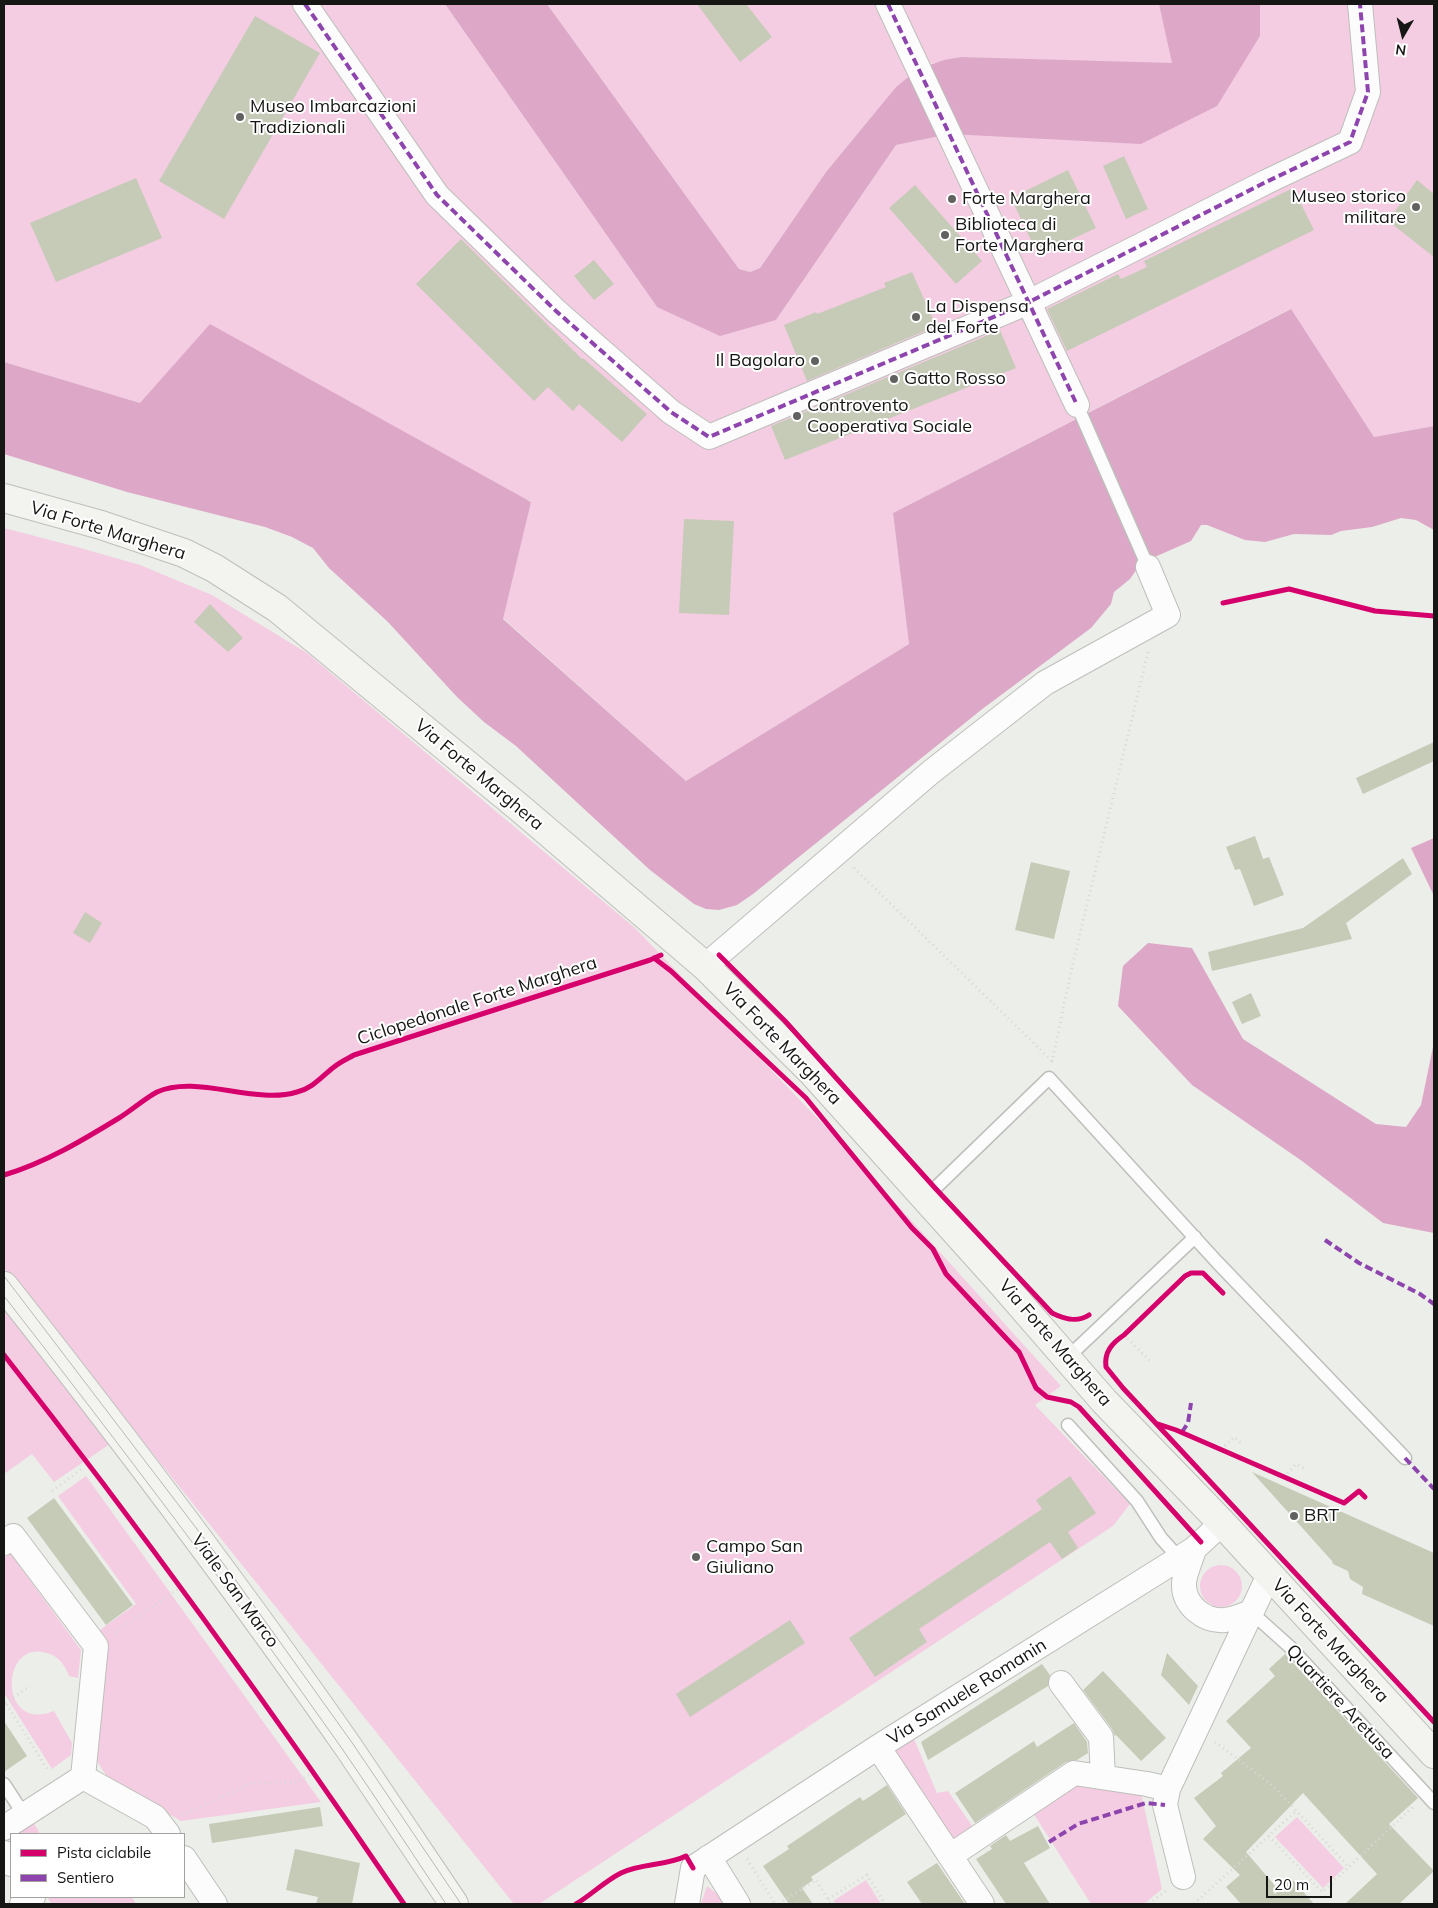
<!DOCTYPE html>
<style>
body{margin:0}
#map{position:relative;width:1438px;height:1908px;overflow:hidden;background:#eceee9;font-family:Mulish,sans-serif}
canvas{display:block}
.frame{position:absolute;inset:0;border:5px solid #161714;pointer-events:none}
.legend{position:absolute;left:10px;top:1833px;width:175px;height:65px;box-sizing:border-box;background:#fff;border:1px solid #a2a2a1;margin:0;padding:6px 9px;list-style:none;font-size:15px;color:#161714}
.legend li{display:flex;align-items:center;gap:10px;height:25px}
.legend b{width:25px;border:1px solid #a2a2a1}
.north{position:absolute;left:1378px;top:10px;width:50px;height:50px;-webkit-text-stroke:4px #fff;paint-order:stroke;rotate:188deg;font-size:14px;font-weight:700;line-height:20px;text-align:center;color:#161714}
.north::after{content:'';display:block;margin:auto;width:18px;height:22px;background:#161714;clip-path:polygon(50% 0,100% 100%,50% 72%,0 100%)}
.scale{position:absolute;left:1266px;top:1876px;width:66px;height:22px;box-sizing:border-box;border:2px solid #161714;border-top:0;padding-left:6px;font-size:15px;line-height:18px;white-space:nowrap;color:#161714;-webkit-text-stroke:4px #fff;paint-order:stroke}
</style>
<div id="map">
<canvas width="1438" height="1908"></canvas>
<div class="frame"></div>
<ul class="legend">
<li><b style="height:6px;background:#d6006c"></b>Pista ciclabile</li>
<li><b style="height:6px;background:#8e44ad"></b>Sentiero</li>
</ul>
<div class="north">N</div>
<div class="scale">20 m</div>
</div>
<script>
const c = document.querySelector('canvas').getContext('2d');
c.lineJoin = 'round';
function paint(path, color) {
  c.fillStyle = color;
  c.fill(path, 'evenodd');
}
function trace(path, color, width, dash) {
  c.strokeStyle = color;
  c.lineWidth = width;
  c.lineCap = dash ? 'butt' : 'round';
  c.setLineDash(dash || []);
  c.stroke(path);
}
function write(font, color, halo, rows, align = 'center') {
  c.font = font + ' Mulish,sans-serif';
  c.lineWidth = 4;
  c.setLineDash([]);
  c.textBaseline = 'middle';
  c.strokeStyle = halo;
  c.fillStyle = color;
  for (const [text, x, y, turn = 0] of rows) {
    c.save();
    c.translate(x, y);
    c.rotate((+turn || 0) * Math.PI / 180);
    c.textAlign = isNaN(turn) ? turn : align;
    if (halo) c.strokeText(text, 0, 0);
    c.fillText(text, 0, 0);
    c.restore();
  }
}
paint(new Path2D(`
 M 4,4 L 445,4 L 657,307 L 776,320 L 896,145 L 950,134 L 1260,37 L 1260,4 L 1434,4 L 1434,426 L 1374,437 L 1290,309 L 893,513 L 909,644 L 686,781 L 503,618 L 531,501 L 140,403 L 4,362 Z
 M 547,4 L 1159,4 L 1173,61 L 1170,64 L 961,57 L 930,64 L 896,87 L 826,172 L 760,268 L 750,272 L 739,269 Z
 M 4,528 L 77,547 L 140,565 L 212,595 L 307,653 L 635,928 L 843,1145 L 1061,1386 L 1035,1405 L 1130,1504 L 1113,1526 L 539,1904 L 514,1904 L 4,1268 Z
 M 4,1303 L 110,1444 L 54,1482 L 32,1454 L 4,1474 Z
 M 86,1476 L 321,1802 L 181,1821 L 109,1780 L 90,1750 L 93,1635 L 136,1604 L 58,1496 Z
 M 10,1553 L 81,1650 L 78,1678 L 69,1676 C 64,1663 57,1654 42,1652 C 0,1645 0,1733 54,1711 L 72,1743 L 71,1755 L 52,1769 L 4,1693 L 4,1558 Z
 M1200 1586a21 21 0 1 1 42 0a21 21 0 1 1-42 0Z
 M 911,1732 L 937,1793 L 948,1791 L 975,1830 L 950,1847 L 886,1748 Z
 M 1074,1778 L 1140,1788 L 1162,1889 L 1144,1904 L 1091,1904 L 1030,1808 Z
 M 1297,1817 L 1344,1868 L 1323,1888 L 1275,1837 Z
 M 31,1818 L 40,1834 L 11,1834 Z
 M 866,1880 L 881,1904 L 836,1904 L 833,1901 Z
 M 707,1886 L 721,1897 L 725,1904 L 701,1904 Z
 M 47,1897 L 132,1897 L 136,1904 L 52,1904 Z`), '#f4cde2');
paint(new Path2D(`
 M 445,4 L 547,4 L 739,269 L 750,272 L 760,268 L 826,172 L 896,87 L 918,69 L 944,60 L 961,57 L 1172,63 L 1159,4 L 1260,4 L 1260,36 L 1217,106 L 1141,144 L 950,134 L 896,145 L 776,320 L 720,336 L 657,307 Z
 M 1291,309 L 1374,437 L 1434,426 L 1434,530 L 1416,520 L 1401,518 L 1372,527 L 1341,531 L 1331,535 L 1294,534 L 1265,542 L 1245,540 L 1207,525 L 1201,525 L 1191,541 L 1141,563 L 1130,579 L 1114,592 L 1111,604 L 1091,628 L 981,710 L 753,894 L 737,905 L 719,910 L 706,909 L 694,904 L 650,870 L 516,746 L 484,722 L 457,697 L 388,622 L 329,568 L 313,548 L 292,537 L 265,527 L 127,492 L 4,454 L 4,362 L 140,403 L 210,324 L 531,502 L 503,619 L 686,781 L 909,644 L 893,513 Z
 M 1434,838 L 1434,896 L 1411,848 Z
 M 1148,943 L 1192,948 L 1243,1039 L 1376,1124 L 1406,1127 L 1421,1105 L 1434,1042 L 1434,1233 L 1383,1223 L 1302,1161 L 1192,1085 L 1118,1006 L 1123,966 Z`), '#dda7c7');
paint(new Path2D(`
 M 697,4 L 746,4 L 772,37 L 740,62 Z
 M 255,16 L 320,53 L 224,219 L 159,181 Z
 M 1124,156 L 1148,209 L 1126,219 L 1103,166 Z
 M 1068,170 L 1096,228 L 1038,255 L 1011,198 Z
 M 136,178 L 162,238 L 56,282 L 30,223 Z
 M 1417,180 L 1434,194 L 1434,257 L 1388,221 Z
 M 915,185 L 982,261 L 956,284 L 889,208 Z
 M 1293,188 L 1314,230 L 1067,351 L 1047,309 L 1118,274 L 1121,279 L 1147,267 L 1144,261 Z
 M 461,239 L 582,359 L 583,358 L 647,414 L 622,442 L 579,404 L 573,411 L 548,387 L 534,401 L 416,284 Z
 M 594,260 L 614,284 L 594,300 L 574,276 Z
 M 912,272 L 936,326 L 807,381 L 784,325 L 816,312 L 817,314 L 886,287 L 884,283 Z
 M 1000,330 L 1016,368 L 785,460 L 771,426 Z
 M 684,519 L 734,521 L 729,615 L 679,613 Z
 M 210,604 L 243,638 L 228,652 L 194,622 Z
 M 1434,742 L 1434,761 L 1363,794 L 1356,778 Z
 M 1255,836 L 1263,859 L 1269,857 L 1284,895 L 1254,906 L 1240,869 L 1235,870 L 1226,847 Z
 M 1403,858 L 1412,874 L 1346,923 L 1352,939 L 1212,971 L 1208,952 L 1303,928 Z
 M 1031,862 L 1070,871 L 1054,939 L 1015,930 Z
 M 85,912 L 102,923 L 90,943 L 73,933 Z
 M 1251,993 L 1261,1016 L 1242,1024 L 1232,1002 Z
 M 1252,1472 L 1434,1553 L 1434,1626 L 1362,1594 L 1363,1587 L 1350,1579 L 1348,1571 L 1333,1564 L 1332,1561 Z
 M 1070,1476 L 1096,1513 L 1068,1532 L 1078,1548 L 1062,1559 L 1050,1542 L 919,1629 L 927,1642 L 875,1677 L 849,1638 L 1042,1509 L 1036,1500 Z
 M 54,1498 L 133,1605 L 106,1625 L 27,1518 Z
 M 790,1620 L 805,1643 L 690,1717 L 676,1694 Z
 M 1167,1653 L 1198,1686 L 1189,1705 L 1161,1675 Z
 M 1285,1654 L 1418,1798 L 1389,1824 L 1434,1871 L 1399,1904 L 1345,1904 L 1377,1874 L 1303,1793 L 1246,1852 L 1277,1888 L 1290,1877 L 1314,1904 L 1241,1904 L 1226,1887 L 1240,1875 L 1203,1839 L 1216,1826 L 1194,1798 L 1223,1776 L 1221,1773 L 1251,1748 L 1226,1721 L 1275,1676 L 1269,1669 Z
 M 1042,1664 L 1050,1675 L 1048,1686 L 928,1760 L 921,1742 Z
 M 1103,1671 L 1166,1738 L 1141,1761 L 1116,1735 L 1115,1736 L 1112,1729 L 1083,1690 Z
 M 4,1721 L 27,1756 L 4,1772 Z
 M 1074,1723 L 1087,1742 L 1088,1753 L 1077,1760 L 1066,1762 L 975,1823 L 955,1793 L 1034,1741 L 1037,1747 Z
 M 887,1785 L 906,1814 L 811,1877 L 813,1880 L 802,1888 L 813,1904 L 789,1904 L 763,1866 L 789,1849 L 787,1846 L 860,1797 L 863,1801 Z
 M 320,1807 L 323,1826 L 212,1843 L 209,1824 Z
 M 1038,1826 L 1050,1848 L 1024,1863 L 1050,1904 L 1006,1904 L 976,1859 L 992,1849 L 990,1846 L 1006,1835 L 1010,1841 Z
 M 295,1849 L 360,1863 L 352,1904 L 316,1904 L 318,1897 L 286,1890 Z
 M 937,1863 L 965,1904 L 922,1904 L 907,1882 Z`), '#c6cbb8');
const lane = new Path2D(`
 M 1077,405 L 1148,567
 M 925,1198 L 1049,1078 L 1217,1262 L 1405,1458
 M 1067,1358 L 1195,1237
 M 1068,1425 L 1137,1501 L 1161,1538 L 1179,1558
 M 1251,1612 L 1290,1647 L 1434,1803
 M 4,1784 L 24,1815`);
const street = new Path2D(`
 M 305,4 L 437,195 L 556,311 L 671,412 L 709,437 L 1029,302 L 1266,182 L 1350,142 L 1368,92 L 1360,4
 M 888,4 L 1077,405
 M 705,966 L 931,772 L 1045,683 L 1168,615 L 1148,567
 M 4,1543 L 13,1536 L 96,1646 L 83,1777
 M 1194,1549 C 1191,1561 1185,1571 1184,1583 C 1183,1605 1204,1622 1225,1620 C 1234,1619 1243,1615 1251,1612
 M 1061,1683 L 1101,1737 L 1103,1777
 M 878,1747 L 982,1904
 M 83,1777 L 155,1817 L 168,1834
 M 4,1828 L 83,1777
 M 4,1853 L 11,1864
 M 950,1856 L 1074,1773 L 1147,1784 L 1168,1789
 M 709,1857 L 738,1904
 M 184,1858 L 215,1904
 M 1183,1877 L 1165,1805 L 1168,1789 L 1269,1575
 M 22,1904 L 33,1897
 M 687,1904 L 693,1868 L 878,1747 L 1194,1549 L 1222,1523`);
const secondary = new Path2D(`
 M 4,498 L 101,525 L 184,553 L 214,568 L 277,608 L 521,809 L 705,966 L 811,1071 L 998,1279 L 1104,1401 L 1222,1523 L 1434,1754
 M 4,1286 C 123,1437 239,1590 349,1748 C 384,1800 419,1852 454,1904`);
trace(lane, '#bebfbb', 15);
trace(street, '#bebfbb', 26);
trace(secondary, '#bebfbb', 30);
trace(new Path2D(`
 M 854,868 L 1052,1061
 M 1052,1062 L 1072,967 L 1148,652
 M 1124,1335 L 1151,1362
 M 1221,1449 L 1234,1437 L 1241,1443
 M 1284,1477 L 1296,1464 L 1305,1469
 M 52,1491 L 83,1468
 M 115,1633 L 181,1587
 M 4,1700 L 49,1772
 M 5,1703 L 30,1686
 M 1215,1742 L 1271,1784 L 1349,1867
 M 182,1815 L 252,1783 L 297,1782 L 314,1772
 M 1269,1836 L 1322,1892 L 1415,1805
 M 747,1859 L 775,1904
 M 91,1897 L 96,1904
 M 828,1899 L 867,1875 L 885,1904
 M 779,1904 L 816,1880 L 831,1904
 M 1149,1904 L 1167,1890
 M 1194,1904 L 1296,1811`), '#d7d8d6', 3, [1, 4]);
trace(lane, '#fcfcfc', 12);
trace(street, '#fcfcfc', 24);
trace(secondary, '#f3f4f0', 28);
trace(new Path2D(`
 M 4,1276 L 232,1575 L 353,1744 L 461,1904
 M 4,1296 C 120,1445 234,1595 343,1750 C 378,1801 412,1853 446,1904`), '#b8b8b8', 1);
trace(new Path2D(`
 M 305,4 L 437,195 L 556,311 L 671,412 L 709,437 L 1029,302 L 1266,182 L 1350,142 L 1368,92 L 1360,4
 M 888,4 L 1077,405
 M 1325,1240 L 1359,1263 L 1420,1294 L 1434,1304
 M 1182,1432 L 1188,1423 L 1191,1403
 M 1405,1458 L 1434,1489
 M 1049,1842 L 1078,1824 L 1146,1803 L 1165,1805`), '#8e44ad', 4, [8, 4]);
trace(new Path2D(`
 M 1223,603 L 1289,589 L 1375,611 L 1434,616
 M 719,955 L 785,1021 L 935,1188 L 1052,1313 C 1064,1319 1077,1323 1089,1315
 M 654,958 L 671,971 L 806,1098 L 912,1228 L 933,1249 L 946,1274 L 1019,1352 L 1036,1388 L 1047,1397 L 1071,1402 L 1079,1407 L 1201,1542
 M 4,1175 C 45,1163 83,1140 119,1118 C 132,1110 144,1099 157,1092 C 196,1074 255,1105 297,1092 C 313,1088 321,1077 334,1067 C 340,1062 347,1059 354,1055 L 650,960 L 661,955
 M 1223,1293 L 1203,1273 L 1191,1273 L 1185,1276 L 1124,1335 C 1112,1343 1104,1352 1106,1367 L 1123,1388 L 1434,1722
 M 4,1355 C 144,1533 277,1717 404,1904
 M 1158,1424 L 1176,1430 L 1344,1503 L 1359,1491 L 1365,1497
 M 576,1904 C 591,1895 605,1881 621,1873 C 642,1863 666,1866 686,1856 L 693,1868`), '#d6006c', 5);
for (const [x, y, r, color] of [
 [240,117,5,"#61625f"],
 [952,199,5,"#61625f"],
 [1416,207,5,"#61625f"],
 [945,235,5,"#61625f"],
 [916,317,5,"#61625f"],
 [815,361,5,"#61625f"],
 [894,379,5,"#61625f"],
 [797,416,5,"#61625f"],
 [1294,1516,5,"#61625f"],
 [696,1557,5,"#61625f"]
]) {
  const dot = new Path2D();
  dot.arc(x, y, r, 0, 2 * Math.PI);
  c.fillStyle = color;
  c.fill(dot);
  trace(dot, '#fff', 2);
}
write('18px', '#161714', '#fff', [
 ["Museo Imbarcazioni",250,107],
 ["Tradizionali",250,128],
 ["Museo storico",1406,197,"right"],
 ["militare",1406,218,"right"],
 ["Forte Marghera",962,199],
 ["Biblioteca di",955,225],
 ["Forte Marghera",955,246],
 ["La Dispensa",926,307],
 ["del Forte",926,328],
 ["Il Bagolaro",805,361,"right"],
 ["Gatto Rosso",904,379],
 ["Controvento",807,406],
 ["Cooperativa Sociale",807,427],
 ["BRT",1304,1516],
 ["Campo San",706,1547],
 ["Giuliano",706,1568]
], 'left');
write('18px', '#161714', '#fff', [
 ["Via Forte Marghera",108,531,17],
 ["Via Forte Marghera",479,775,40],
 ["Ciclopedonale Forte Marghera",477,1001,-18],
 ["Via Forte Marghera",782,1044,46],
 ["Via Forte Marghera",1055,1343,49],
 ["Viale San Marco",235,1591,54],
 ["Via Forte Marghera",1330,1641,47],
 ["Via Samuele Romanin",967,1692,-32],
 ["Quartiere Aretusa",1340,1702,47]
]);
</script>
